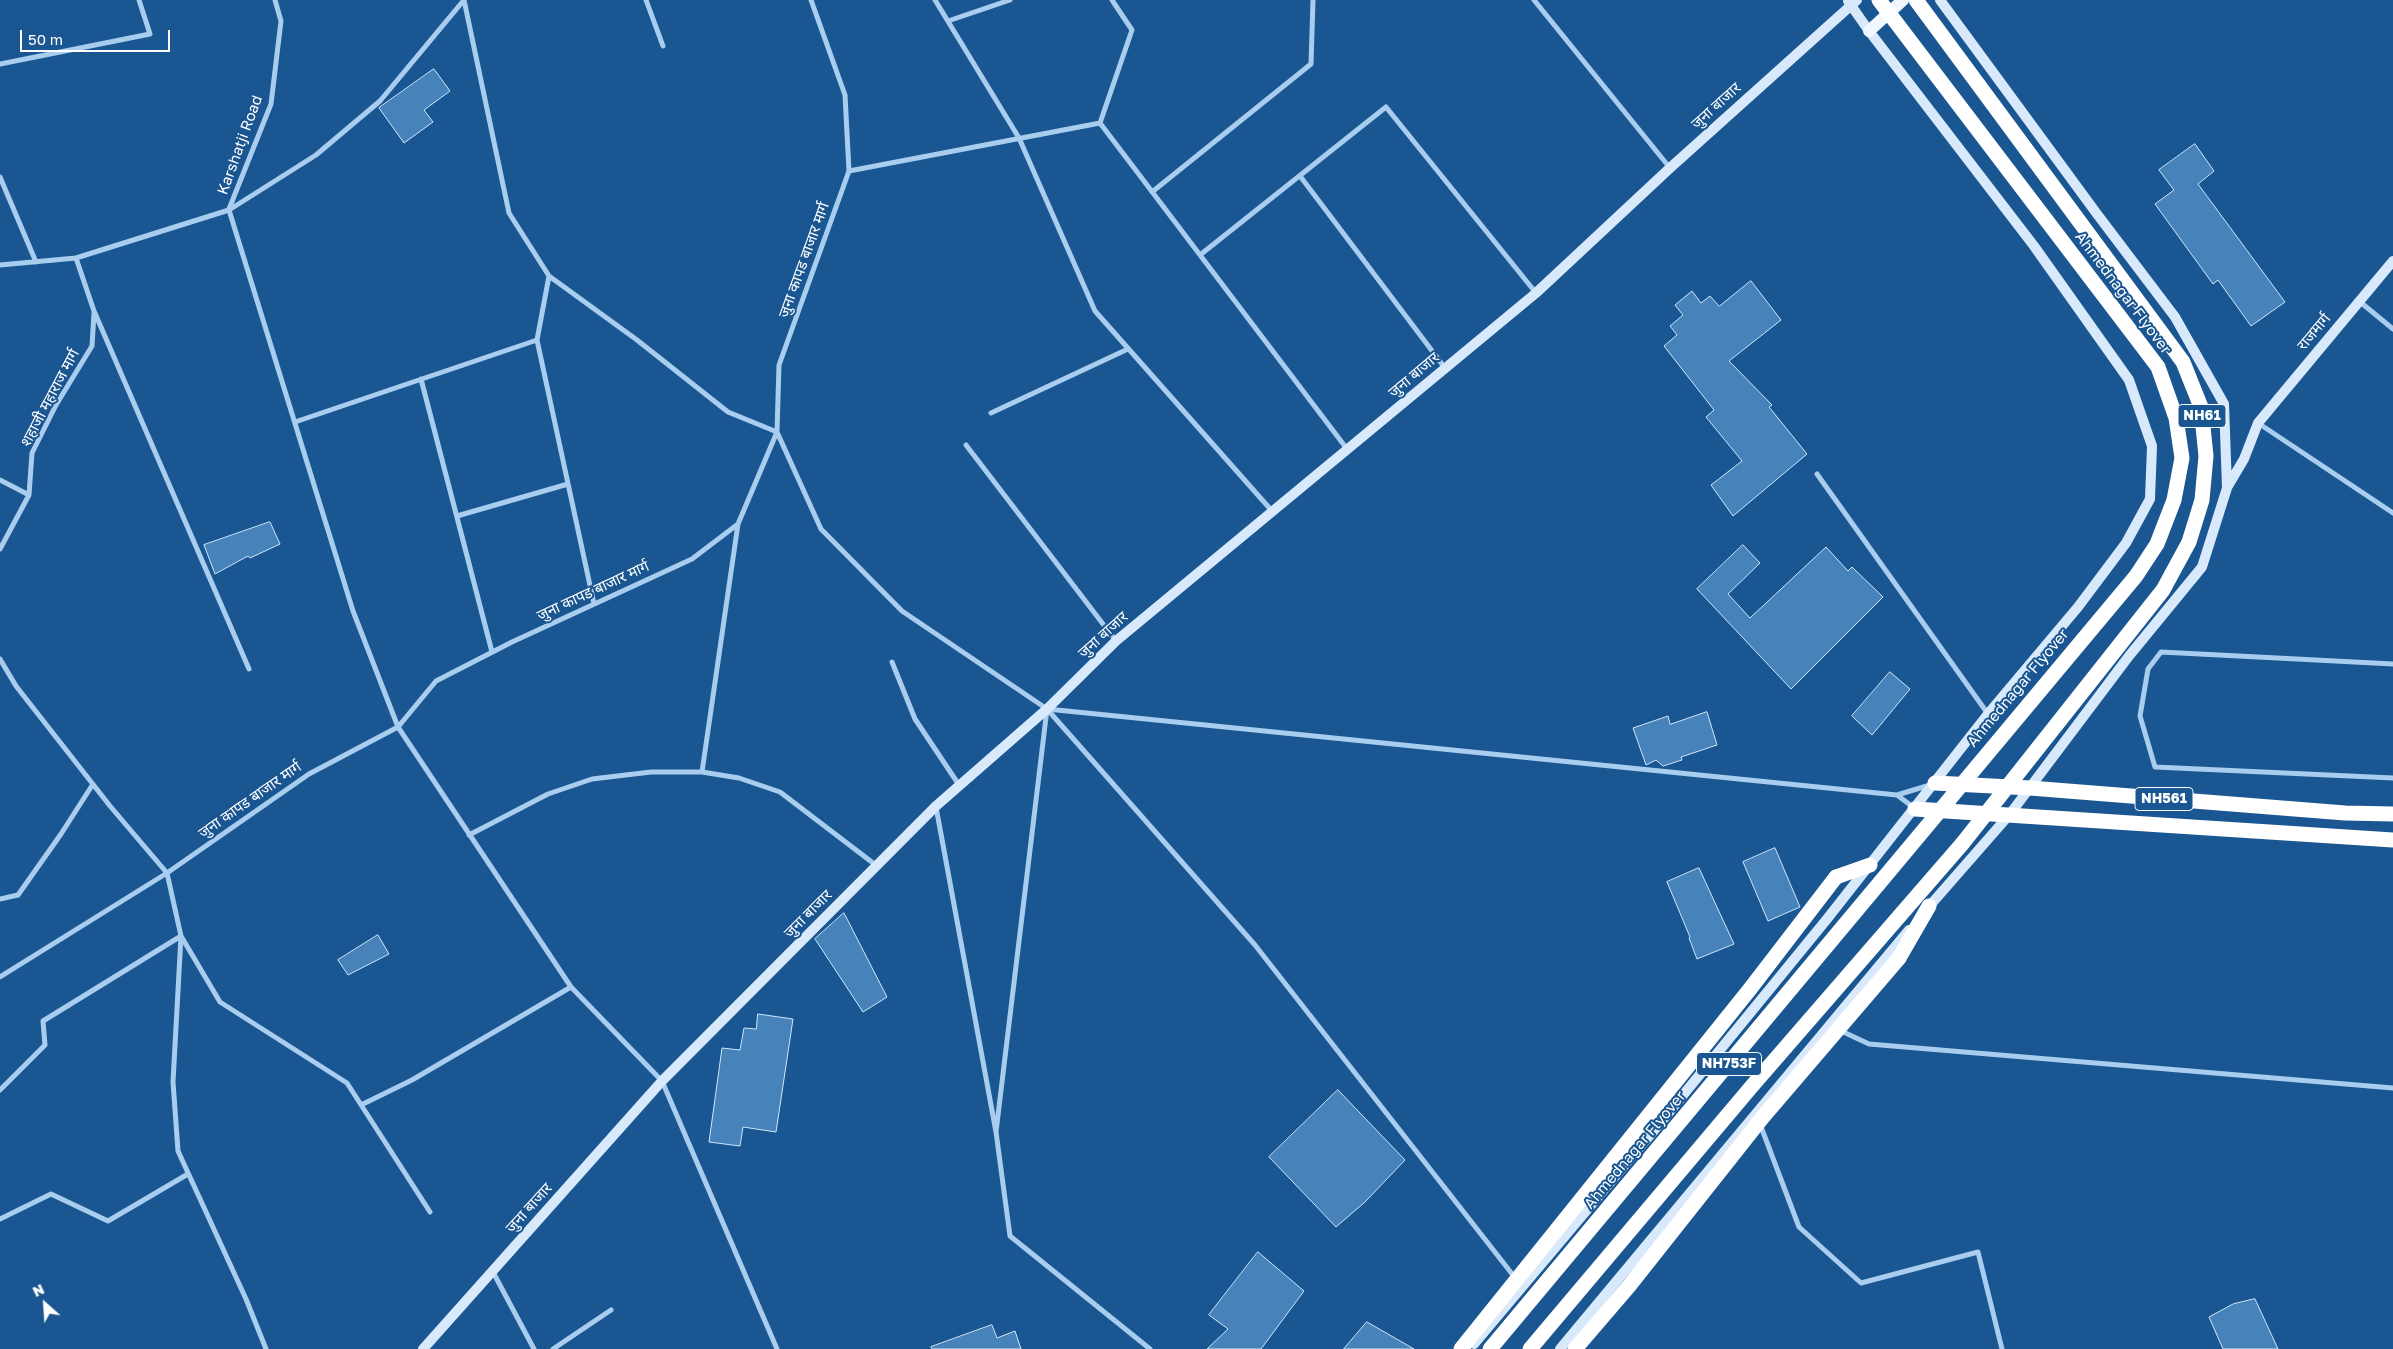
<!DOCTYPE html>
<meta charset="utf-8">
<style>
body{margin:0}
#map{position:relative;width:2393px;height:1349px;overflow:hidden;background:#1a5691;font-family:"Golos Text",sans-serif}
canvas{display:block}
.north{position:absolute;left:20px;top:1279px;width:50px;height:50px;-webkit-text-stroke:4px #1a5691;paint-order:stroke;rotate:334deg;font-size:14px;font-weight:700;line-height:20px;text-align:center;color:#fff}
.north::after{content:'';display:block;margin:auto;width:18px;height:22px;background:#fff;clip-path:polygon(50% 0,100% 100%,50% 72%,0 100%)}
.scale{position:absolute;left:20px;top:30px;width:150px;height:22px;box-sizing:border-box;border:2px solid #fff;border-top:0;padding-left:6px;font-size:15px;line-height:18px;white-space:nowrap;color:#fff;-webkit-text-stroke:4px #1a5691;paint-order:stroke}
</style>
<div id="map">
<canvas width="2393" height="1349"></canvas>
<div class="north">N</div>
<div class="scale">50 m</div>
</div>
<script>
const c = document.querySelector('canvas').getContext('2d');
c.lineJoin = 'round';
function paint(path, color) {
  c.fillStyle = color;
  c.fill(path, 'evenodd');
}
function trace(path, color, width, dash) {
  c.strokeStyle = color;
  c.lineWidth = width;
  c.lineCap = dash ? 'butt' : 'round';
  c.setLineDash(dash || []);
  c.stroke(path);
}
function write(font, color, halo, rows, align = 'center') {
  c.font = font + ' "Golos Text","Noto Sans Devanagari",sans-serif';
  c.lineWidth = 4;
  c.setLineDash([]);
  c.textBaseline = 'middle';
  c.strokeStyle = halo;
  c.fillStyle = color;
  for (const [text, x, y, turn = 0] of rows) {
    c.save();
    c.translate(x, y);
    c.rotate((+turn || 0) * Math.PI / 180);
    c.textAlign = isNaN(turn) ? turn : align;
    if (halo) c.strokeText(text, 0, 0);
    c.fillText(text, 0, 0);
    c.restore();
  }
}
const building = new Path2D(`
 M 434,69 L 450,91 L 424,110 L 433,122 L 404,143 L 379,108 Z
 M 2195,144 L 2214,171 L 2198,184 L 2285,302 L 2251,326 L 2218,280 L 2213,284 L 2155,204 L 2174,190 L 2159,170 Z
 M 1751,281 L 1781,320 L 1729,361 L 1772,405 L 1769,407 L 1807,454 L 1733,516 L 1711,485 L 1742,461 L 1706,417 L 1714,410 L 1664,346 L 1677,335 L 1670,326 L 1683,315 L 1675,305 L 1692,291 L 1701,303 L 1710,296 L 1719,306 Z
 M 270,522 L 280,544 L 250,558 L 248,556 L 215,574 L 204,545 Z
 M 1743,545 L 1760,563 L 1728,594 L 1750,618 L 1826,547 L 1848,571 L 1852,567 L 1883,597 L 1791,689 L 1697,589 Z
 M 1890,672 L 1910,689 L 1872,735 L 1852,716 Z
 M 1707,712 L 1717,745 L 1681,757 L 1682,760 L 1663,766 L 1656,760 L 1646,765 L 1633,728 L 1668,716 L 1670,724 Z
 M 1775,848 L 1800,907 L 1768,921 L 1743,862 Z
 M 1699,868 L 1734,944 L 1697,959 L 1689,938 L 1690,937 L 1667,882 Z
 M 844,913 L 887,997 L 863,1012 L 815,939 Z
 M 378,935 L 389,954 L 348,975 L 338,960 Z
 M 758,1014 L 793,1019 L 776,1132 L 743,1127 L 740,1146 L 709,1142 L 722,1048 L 740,1050 L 744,1028 L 756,1029 Z
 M 1338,1090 L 1405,1160 L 1365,1202 L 1336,1227 L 1269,1157 Z
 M 1258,1252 L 1304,1291 L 1261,1349 L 1207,1349 L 1228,1329 L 1209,1315 Z
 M 2255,1299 L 2278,1349 L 2223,1349 L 2209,1317 L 2233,1304 Z
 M 1367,1322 L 1414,1349 L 1344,1349 Z
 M 992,1325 L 997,1338 L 1015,1331 L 1021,1349 L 932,1349 L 931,1347 Z`);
paint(building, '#4782ba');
trace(building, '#d0e6fa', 1);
trace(new Path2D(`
 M 464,0 L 509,213 L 549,276 L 637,340 L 728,412 L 777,432 L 821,529 L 902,611 L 1047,709 L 996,1132
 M 646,0 L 663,46
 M 935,0 L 1019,138 L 1095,311 L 1272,511
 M 1534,0 L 1670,168
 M 948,21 L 1010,0
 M 0,64 L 150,34 L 139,0
 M 1100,123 L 1132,30 L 1112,0
 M 849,171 L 1100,123 L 1347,449
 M 1300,176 L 1445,368
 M 0,177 L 36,262
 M 1152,192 L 1311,64 L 1313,0
 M 229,209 L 271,104 L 281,21 L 275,0
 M 229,210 L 353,611 L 398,727 L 571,987 L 662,1081 L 777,1349
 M 1200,255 L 1386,107 L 1536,293
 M 76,258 L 94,311 L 249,669
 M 0,265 L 76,258 L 229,210 L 316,155 L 380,101 L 464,0
 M 2359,301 L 2393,329
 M 537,340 L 549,276
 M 421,379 L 492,652
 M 991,413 L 1128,349
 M 295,422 L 537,340 L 594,604
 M 2258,423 L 2393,513
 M 966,445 L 1116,641
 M 1817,474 L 1988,714
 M 0,480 L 29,495
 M 457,516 L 568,484
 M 0,549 L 29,495 L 32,453 L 56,405 L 92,346 L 94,313
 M 0,659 L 16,686 L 110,806 L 167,873 L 181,936 L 173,1082 L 178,1151 L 246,1299 L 266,1349
 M 892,662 L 915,719 L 959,785
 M 2393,664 L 2161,652 L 2148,669 L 2140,716 L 2155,767 L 2393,778
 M 702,772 L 738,524
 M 1897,795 L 1930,785
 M 936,807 L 996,1132 L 1010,1236 L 1150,1349
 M 469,835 L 548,794 L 592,779 L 651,772 L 702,772 L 739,778 L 780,792 L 877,866
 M 0,899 L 18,895 L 61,834 L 93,784
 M 0,977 L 167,873 L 309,774 L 398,727 L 436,681 L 512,642 L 692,559 L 738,524 L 777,432 L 779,365 L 849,171 L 845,95 L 811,0
 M 1839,1030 L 1869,1044 L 2393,1088
 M 0,1090 L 45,1045 L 43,1021 L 181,936 L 220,1002 L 347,1083 L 430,1212
 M 361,1105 L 412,1080 L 571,987
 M 1760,1124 L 1799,1227 L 1861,1283 L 1978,1252 L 2002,1349
 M 0,1219 L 51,1194 L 108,1221 L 188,1174
 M 493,1272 L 534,1349
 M 1516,1279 L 1255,945 L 1047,709 L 1897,795 L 1913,807
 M 553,1349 L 611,1310`), '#a9cdef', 5);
trace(new Path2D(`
 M 2228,486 L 2244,459 L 2258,423 L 2393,261
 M 1926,910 L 2010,814 L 2129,656 L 2202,567 L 2227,488 L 2224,404 L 2175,317 L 2097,214 L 1940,0
 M 1474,1344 L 1661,1122 L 1827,919 L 1988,714 L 2078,607 L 2126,543 L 2150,499 L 2152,446 L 2129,380 L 2034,246 L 1869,31 L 1848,1
 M 423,1349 L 662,1081 L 936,806 L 1047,709 L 1116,641 L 1536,293 L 1670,168 L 1857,0
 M 1560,1349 L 1909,930`), '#d7e9fa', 10);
trace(new Path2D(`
 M 1869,31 L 1903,0`), '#f1f7ff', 12);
trace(new Path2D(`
 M 1935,783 L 2030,788 L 2345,813 L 2393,814
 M 1915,809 L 2393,840
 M 1836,877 L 1870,865
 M 1899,958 L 1929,906
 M 1530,1349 L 1752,1086 L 1962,844`), '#fff', 15);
trace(new Path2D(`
 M 1916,0 L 2183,362 L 2201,407 L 2206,456 L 2202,500 L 2189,542 L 2163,590 L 1962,844
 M 1461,1349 L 1750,989 L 1836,877
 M 1490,1349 L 2136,576 L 2157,544 L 2174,500 L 2182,458 L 2176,418 L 2158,367 L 1879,0
 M 1575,1349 L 1629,1286 L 1762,1118 L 1899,958`), '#fff', 15);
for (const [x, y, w] of [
 [2202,416,48],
 [2164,799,58],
 [1729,1064,65]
]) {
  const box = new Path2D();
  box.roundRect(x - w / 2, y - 11.5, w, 23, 4);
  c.fillStyle = '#1a5691';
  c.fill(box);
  trace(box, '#fff', 1);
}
write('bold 14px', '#fff', null, [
 ["NH61",2202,416],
 ["NH561",2164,799],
 ["NH753F",1729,1064]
]);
write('15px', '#fff', '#1a5691', [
 ["जुना बाजार",1716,106,-42],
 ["Karshatji Road",240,145,-70],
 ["जुना कापड बाजार मार्ग",804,260,-70],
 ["Ahmednagar Flyover",2123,293,53],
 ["राजमार्ग",2314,332,-50],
 ["जुना बाजार",1414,375,-40],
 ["शहाजी महाराज मार्ग",50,398,-62],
 ["जुना कापड बाजार मार्ग",593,591,-25],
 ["जुना बाजार",1103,635,-42],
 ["Ahmednagar Flyover",2018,688,-50],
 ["जुना कापड बाजार मार्ग",250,800,-35],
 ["जुना बाजार",808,914,-45],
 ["Ahmednagar Flyover",1635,1150,-50],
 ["जुना बाजार",529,1208,-48]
]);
</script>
